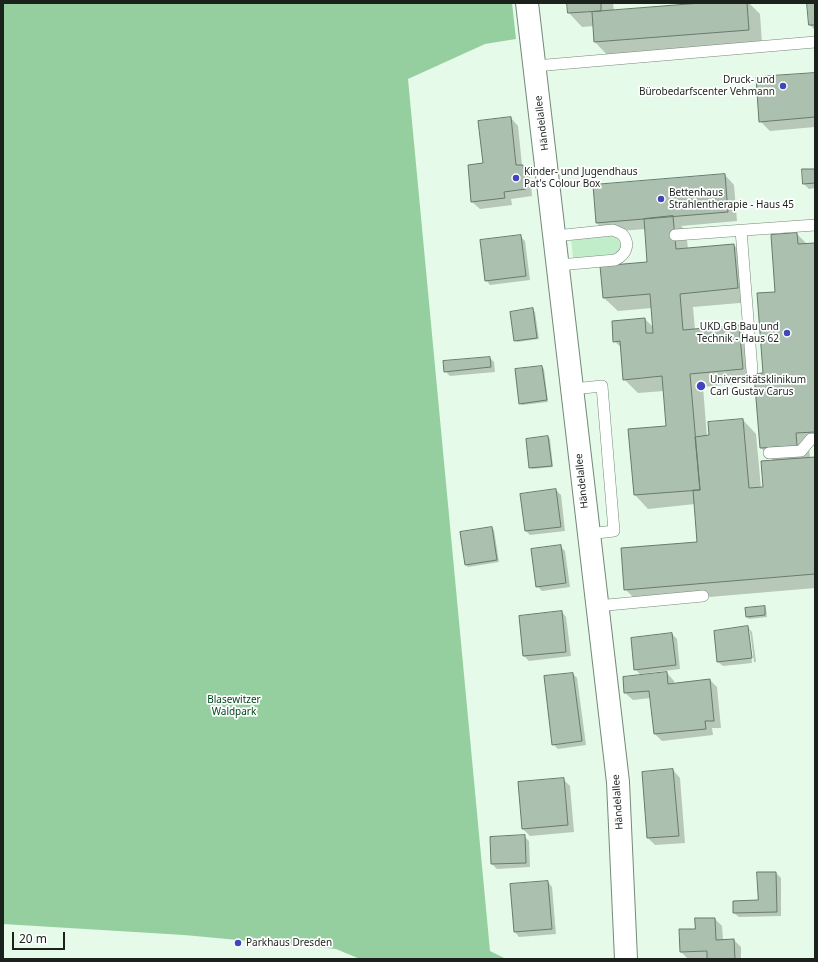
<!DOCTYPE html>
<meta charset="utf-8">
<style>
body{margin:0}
#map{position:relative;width:818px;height:962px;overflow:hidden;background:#e5fae8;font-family:"Noto Sans",sans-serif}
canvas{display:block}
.frame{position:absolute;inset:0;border:4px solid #1b221c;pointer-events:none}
.scale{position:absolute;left:12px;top:932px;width:53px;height:18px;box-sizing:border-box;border:2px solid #1b221c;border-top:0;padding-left:5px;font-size:12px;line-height:14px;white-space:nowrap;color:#1b221c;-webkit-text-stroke:3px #fff;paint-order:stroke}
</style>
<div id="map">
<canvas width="818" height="962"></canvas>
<div class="frame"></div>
<div class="scale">20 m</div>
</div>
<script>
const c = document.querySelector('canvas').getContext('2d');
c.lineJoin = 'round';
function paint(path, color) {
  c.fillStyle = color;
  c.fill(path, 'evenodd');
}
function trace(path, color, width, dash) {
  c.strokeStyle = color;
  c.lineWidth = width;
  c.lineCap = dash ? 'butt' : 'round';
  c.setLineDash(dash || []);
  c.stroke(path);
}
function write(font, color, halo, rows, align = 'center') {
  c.font = font + ' "Noto Sans",sans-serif';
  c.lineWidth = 3.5;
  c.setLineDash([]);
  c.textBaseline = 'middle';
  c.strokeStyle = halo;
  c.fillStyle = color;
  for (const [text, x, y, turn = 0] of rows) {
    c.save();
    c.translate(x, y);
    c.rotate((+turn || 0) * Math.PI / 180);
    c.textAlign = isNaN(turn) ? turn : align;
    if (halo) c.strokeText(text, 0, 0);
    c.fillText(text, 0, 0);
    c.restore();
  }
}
paint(new Path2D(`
 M 611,236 L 617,238 L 621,244 L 619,252 L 613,254 L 573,258 L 571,239 Z`), '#c1eec9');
paint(new Path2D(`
 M 3,3 L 512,3 L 516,39 L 485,44 L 408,79 L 490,951 L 506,959 L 360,959 L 336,949 L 184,935 L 3,924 Z`), '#95cfa0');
paint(new Path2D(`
 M 568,3 L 613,3 L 614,11 L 714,3 L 749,3 L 760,14 L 762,44 L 608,56 L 595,42 L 594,26 L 582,27 L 569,13 Z
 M 808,3 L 815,3 L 815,30 L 810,25 Z
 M 815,74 L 815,127 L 770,131 L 760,121 Z
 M 511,118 L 518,126 L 522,165 L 530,173 L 532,196 L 511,199 L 512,205 L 480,209 L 472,202 L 484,164 Z
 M 815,170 L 815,188 L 809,189 L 804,184 Z
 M 725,175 L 734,185 L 737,221 L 681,226 L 686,231 L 688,249 L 734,245 L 747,259 L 751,302 L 693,307 L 695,330 L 739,326 L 753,340 L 756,374 L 764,374 L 776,293 L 797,234 L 807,244 L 815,244 L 815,446 L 809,446 L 810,458 L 815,458 L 815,588 L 639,603 L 625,589 L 698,543 L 695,504 L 648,509 L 635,495 L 667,427 L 664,391 L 638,393 L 624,379 L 622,348 L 614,341 L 645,319 L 654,328 L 652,308 L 618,311 L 604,298 L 649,263 L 646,229 L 606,232 L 597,223 ZM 756,382 L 761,448 L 774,461 L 764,488 L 761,488 L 756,434 L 743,420 L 707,437 L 703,387 Z
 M 520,236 L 525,241 L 530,280 L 490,285 L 486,280 Z
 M 533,310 L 535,312 L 539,339 L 517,342 L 515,340 Z
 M 490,358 L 494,362 L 495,372 L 450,376 L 445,371 Z
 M 542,367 L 544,369 L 548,402 L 522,405 L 520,403 Z
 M 548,437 L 550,439 L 553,467 L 532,469 L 530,467 Z
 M 556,490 L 561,495 L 565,531 L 530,535 L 525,530 Z
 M 492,528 L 494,530 L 499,562 L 468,567 L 466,565 Z
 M 560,546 L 565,551 L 570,587 L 542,591 L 537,586 Z
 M 764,607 L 766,609 L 767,617 L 749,619 L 747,617 Z
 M 562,612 L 566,617 L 571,656 L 529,661 L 524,656 Z
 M 748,628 L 752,632 L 756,662 L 754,662 L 750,631 L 748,631 L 752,663 L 723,666 L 718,662 Z
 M 672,634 L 677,639 L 680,669 L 640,674 L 635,669 Z
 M 667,673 L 674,681 L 674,684 L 710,680 L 717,687 L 721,728 L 712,728 L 713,735 L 662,741 L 655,734 L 651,698 L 633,700 L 625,693 Z
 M 573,674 L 577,678 L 586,745 L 558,749 L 553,744 Z
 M 673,770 L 680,778 L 685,843 L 655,845 L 648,838 Z
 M 563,779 L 570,786 L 574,832 L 530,836 L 523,829 Z
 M 524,836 L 529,841 L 530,867 L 497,869 L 492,864 Z
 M 776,873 L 781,878 L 781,916 L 739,917 L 734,913 L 759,901 Z
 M 548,882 L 552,887 L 556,934 L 519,937 L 515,932 L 511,885 Z
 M 715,919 L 722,926 L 723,940 L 734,940 L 741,947 L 741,959 L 688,959 L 681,952 L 696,930 Z`), '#0003');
const building = new Path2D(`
 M 567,3 L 601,3 L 601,11 L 568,13 Z
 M 701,3 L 747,3 L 749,30 L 594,42 L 592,12 Z
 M 807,3 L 815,3 L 815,25 L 809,25 Z
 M 815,73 L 815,117 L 759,122 L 756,77 Z
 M 511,117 L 516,165 L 523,165 L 526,189 L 504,192 L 505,198 L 471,202 L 468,165 L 483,163 L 478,121 Z
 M 802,169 L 815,169 L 815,183 L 803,184 Z
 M 725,174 L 728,212 L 596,223 L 593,185 Z
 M 673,216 L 676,249 L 734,244 L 738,288 L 680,294 L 683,330 L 739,325 L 743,369 L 690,374 L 700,490 L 634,495 L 628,429 L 666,426 L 662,376 L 623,380 L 620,341 L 613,342 L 612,321 L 645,318 L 646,333 L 653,333 L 650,294 L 603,298 L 600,266 L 647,262 L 644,219 Z
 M 797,233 L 798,244 L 815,243 L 815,432 L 796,433 L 797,446 L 760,448 L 754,374 L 763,373 L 757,293 L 775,292 L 771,235 Z
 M 521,235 L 526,276 L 485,281 L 480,240 Z
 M 533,308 L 537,338 L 514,341 L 510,312 Z
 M 490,357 L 491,367 L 444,372 L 443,361 Z
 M 542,366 L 547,400 L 519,404 L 515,369 Z
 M 743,419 L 749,488 L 763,487 L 761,461 L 815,457 L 815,574 L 624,590 L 621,548 L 697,542 L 693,490 L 700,490 L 695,437 L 709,435 L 708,422 Z
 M 548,436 L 552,466 L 529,468 L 526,439 Z
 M 556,489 L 561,527 L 525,531 L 520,494 Z
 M 492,527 L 497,560 L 465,565 L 460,532 Z
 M 561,545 L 566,583 L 536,587 L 531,549 Z
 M 765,606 L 765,615 L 746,617 L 745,608 Z
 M 562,611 L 566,652 L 523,656 L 519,616 Z
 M 748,626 L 752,658 L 717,662 L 714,631 Z
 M 672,633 L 676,665 L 634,670 L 631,638 Z
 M 667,672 L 668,684 L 710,679 L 714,721 L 705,721 L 706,729 L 654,734 L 649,691 L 624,693 L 623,677 Z
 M 573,673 L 582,741 L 552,745 L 544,676 Z
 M 673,769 L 679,836 L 647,838 L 642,772 Z
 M 564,778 L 568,825 L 522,829 L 518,782 Z
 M 525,835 L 526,863 L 491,864 L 490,837 Z
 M 757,872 L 776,872 L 777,912 L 733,913 L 733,901 L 758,900 Z
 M 548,881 L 552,929 L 514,932 L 510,884 Z
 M 695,918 L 715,918 L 716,940 L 734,939 L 735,959 L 707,959 L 707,951 L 680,952 L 679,929 L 695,929 Z`);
paint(building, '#acc0af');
trace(building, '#687b6b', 1);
const lane = new Path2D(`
 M 535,66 L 815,42
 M 741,230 L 752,371
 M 675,235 L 815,225
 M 555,236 L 613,230 L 622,234 C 631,244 626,255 615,260 L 559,265
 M 573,389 L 602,386 L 614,531 L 588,534
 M 769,453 L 801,451 L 811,439 L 815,439
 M 597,606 L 703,596`);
const street = new Path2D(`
 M 527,3 L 618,782 L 626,959`);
trace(lane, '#758979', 12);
trace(street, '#758979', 24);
trace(lane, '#fff', 11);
trace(street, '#fff', 22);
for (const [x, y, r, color] of [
 [783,86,4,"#4346bb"],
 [516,178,4,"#4346bb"],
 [661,199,4,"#4346bb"],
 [787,333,4,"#4346bb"],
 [701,386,5,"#4346bb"],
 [238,943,4,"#4346bb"]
]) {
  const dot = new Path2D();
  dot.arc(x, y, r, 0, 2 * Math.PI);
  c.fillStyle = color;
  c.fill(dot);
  trace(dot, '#fff', 1.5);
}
write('10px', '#1b221c', '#fff', [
 ["Druck- und",775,80,"right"],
 ["Bürobedarfscenter Vehmann",775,92,"right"],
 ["Kinder- und Jugendhaus",524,172],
 ["Pat's Colour Box",524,184],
 ["Bettenhaus",669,193],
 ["Strahlentherapie - Haus 45",669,205],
 ["UKD GB Bau und",779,327,"right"],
 ["Technik - Haus 62",779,339,"right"],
 ["Universitätsklinikum",710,380],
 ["Carl Gustav Carus",710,392],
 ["Parkhaus Dresden",246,943]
], 'left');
write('10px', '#1b221c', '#fff', [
 ["Händelallee",542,123,-97],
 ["Händelallee",582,481,-96],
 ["Händelallee",618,802,-94]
]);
write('10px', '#00461c', '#fff', [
 ["Blasewitzer",234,700],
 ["Waldpark",234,712]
]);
</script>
